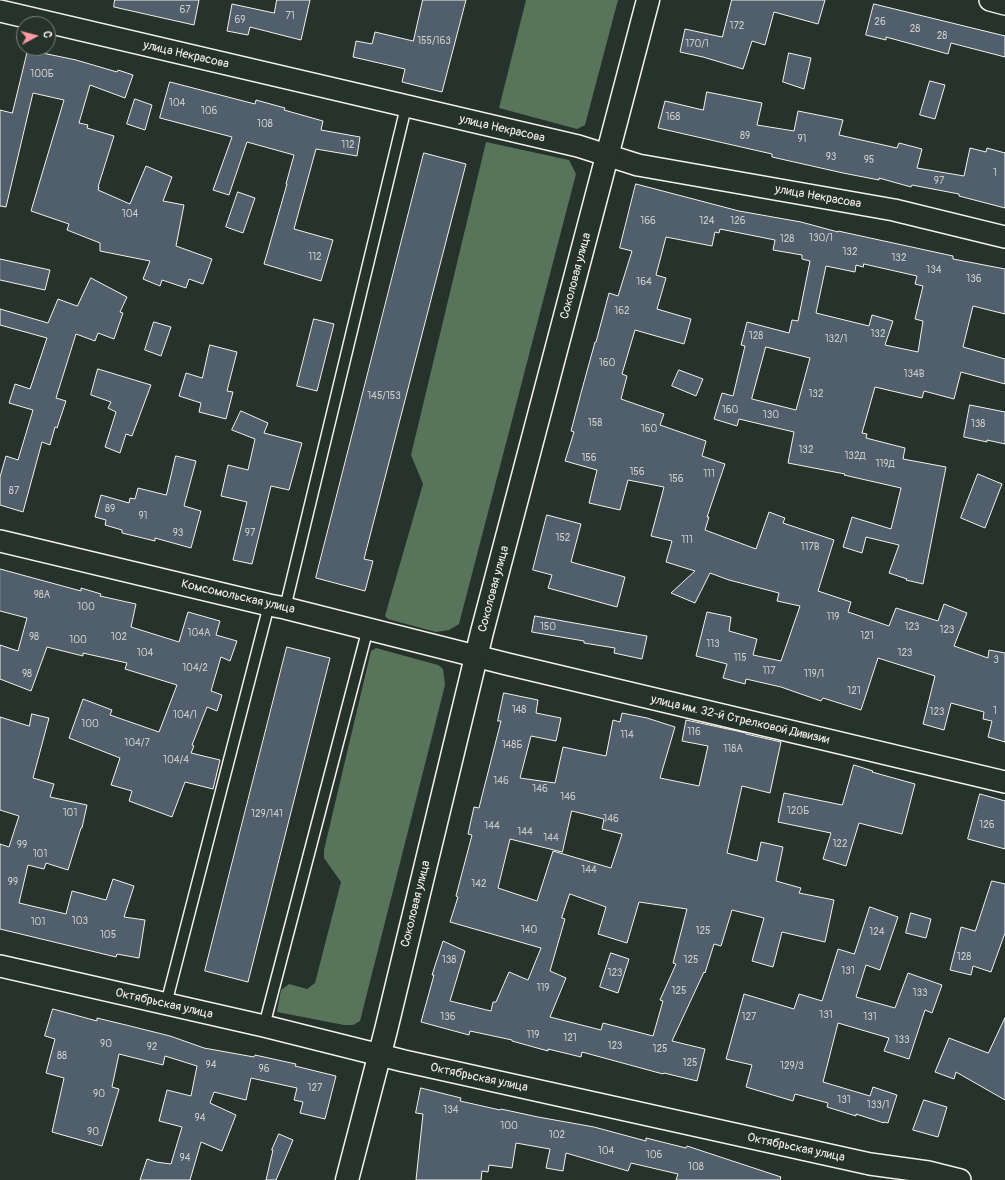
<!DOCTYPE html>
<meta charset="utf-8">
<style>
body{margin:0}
#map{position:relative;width:1005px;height:1180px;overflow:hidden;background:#26332d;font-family:Pangolin,sans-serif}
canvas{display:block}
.north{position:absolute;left:16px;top:16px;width:40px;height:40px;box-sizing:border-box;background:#26332d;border:1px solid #787f78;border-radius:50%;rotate:83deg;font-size:11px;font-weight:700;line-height:16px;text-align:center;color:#f4f1e8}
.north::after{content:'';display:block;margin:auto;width:14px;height:18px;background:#ff9aa2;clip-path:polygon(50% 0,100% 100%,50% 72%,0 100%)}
</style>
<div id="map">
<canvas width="1005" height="1180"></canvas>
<div class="north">С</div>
</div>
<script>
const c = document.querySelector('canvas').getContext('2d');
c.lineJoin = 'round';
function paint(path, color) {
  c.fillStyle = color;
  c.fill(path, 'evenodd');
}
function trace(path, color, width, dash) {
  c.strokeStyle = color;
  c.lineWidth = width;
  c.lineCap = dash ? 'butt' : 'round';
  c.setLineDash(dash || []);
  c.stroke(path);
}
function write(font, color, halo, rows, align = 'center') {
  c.font = font + ' Pangolin,sans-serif';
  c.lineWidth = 3.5;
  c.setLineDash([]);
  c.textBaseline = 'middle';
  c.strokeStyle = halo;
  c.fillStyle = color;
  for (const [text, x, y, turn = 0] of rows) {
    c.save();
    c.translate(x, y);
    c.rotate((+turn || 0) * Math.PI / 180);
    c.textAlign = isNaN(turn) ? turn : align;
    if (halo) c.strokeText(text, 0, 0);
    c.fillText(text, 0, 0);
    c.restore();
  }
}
paint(new Path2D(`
 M 526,0 L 618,0 L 585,125 L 577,129 L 499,108 Z
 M 486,142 L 569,160 L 576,174 L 459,624 L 449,630 L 436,632 L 388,619 L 385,616 L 423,484 L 411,455 Z
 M 376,648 L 438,665 L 443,669 L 445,685 L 360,1021 L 353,1025 L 344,1025 L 277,1012 L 281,990 L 289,984 L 307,989 L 315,983 L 341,882 L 324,858 L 324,850 L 371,651 Z`), '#58745a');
const building = new Path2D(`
 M 115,0 L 199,0 L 194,25 L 114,7 Z
 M 277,0 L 310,0 L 301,40 L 250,27 L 248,35 L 227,31 L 232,4 L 274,13 Z
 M 423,0 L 466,0 L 442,92 L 402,82 L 405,69 L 353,57 L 356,41 L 372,44 L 375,32 L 413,41 Z
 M 732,0 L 825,0 L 818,24 L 774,12 L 765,45 L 752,41 L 743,69 L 703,57 L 680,52 L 685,29 L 722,37 Z
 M 874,4 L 1005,36 L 1005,57 L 951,43 L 948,54 L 886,37 L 886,40 L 866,35 Z
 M 28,50 L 76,60 L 117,72 L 118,70 L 133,75 L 125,98 L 90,85 L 79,123 L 88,125 L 87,128 L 114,136 L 98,187 L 99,187 L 98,190 L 130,204 L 146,166 L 172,177 L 163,201 L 184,205 L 176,246 L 212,259 L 203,284 L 189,279 L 186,288 L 162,280 L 160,286 L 143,279 L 150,261 L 100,251 L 100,243 L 67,230 L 69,224 L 31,211 L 64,100 L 33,93 L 6,207 L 0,206 L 0,110 L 12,113 Z
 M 789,53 L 811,58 L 804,89 L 783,82 Z
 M 930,81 L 945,85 L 935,119 L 920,115 Z
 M 170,82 L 255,104 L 256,100 L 285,108 L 284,110 L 323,121 L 321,130 L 360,137 L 357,156 L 316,149 L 294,229 L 333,240 L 321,281 L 264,264 L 287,184 L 286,184 L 294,155 L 247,142 L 229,195 L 213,190 L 232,137 L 160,118 Z
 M 707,92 L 762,103 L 757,125 L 794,131 L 798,111 L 843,120 L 839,135 L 897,148 L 899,143 L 922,149 L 917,168 L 964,176 L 970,148 L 986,152 L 987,148 L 1005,153 L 1005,208 L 959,196 L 959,194 L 912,185 L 911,187 L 879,178 L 879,180 L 843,173 L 772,157 L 772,154 L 658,128 L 665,101 L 703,110 Z
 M 135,99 L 152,105 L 145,130 L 127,124 Z
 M 424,153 L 466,164 L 364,559 L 373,561 L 365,591 L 316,578 Z
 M 636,184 L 739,211 L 801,222 L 838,232 L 838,231 L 953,256 L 953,259 L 1005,269 L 1005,314 L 973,306 L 963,347 L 1005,359 L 1005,384 L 961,372 L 954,399 L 924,391 L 922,398 L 875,387 L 862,433 L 867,434 L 866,438 L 905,448 L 903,459 L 946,467 L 923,584 L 906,580 L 907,579 L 889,573 L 899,545 L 866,537 L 862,553 L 843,547 L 852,517 L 891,529 L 901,488 L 844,475 L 845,474 L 788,463 L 794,432 L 739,419 L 737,426 L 714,419 L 722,393 L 733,396 L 745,346 L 741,345 L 747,322 L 789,333 L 792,320 L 798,321 L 810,261 L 802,259 L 802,255 L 773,250 L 775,240 L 720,229 L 719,233 L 715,232 L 712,246 L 666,237 L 656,275 L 666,278 L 657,309 L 691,319 L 684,344 L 635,330 L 622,374 L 627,376 L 621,399 L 664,414 L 660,425 L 706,441 L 702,456 L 725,464 L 707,517 L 709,517 L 705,530 L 756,549 L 769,512 L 785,518 L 783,523 L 834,540 L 818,591 L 851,602 L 848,612 L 889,626 L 896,608 L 938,621 L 944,604 L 967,613 L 954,646 L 988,658 L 989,650 L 1005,653 L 1005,742 L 988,737 L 992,721 L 983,719 L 984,712 L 951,703 L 944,730 L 923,724 L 935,676 L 878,658 L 861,710 L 823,698 L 821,701 L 781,687 L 746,679 L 745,684 L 723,678 L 727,664 L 696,656 L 707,612 L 731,617 L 729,631 L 757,639 L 753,655 L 781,661 L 800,606 L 777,601 L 779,593 L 729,580 L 710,573 L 695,603 L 671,593 L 695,571 L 666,562 L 672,541 L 651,536 L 664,487 L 628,480 L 620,510 L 589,503 L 597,470 L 565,461 L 574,432 L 571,431 L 581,393 L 595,342 L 596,342 L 609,293 L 618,296 L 632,251 L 620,248 ZM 864,264 L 917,276 L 915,284 L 923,286 L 915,319 L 923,321 L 918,352 L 885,345 L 893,321 L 872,315 L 869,326 L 816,313 L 826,266 L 855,272 L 856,265 L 863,267 ZM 766,347 L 810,358 L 796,410 L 752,399 Z
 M 238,192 L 255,198 L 243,233 L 226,227 Z
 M 0,259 L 50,270 L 45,290 L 0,280 Z
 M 91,278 L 127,297 L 120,312 L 123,313 L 114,339 L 98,333 L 95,341 L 76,334 L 56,398 L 66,401 L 57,428 L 55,427 L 50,445 L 42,442 L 23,512 L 0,505 L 0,477 L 6,456 L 18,460 L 33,410 L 9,403 L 15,384 L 30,389 L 47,338 L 0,325 L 0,309 L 48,323 L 58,299 L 77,306 Z
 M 314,319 L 334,324 L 317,391 L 297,386 Z
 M 154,322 L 171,327 L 161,356 L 145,350 Z
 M 210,345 L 237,352 L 227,391 L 233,392 L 226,419 L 199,412 L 201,403 L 179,396 L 186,373 L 202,378 Z
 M 98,369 L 151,385 L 132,436 L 126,434 L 120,453 L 105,447 L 116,412 L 108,408 L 111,402 L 91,395 Z
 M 679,370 L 703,379 L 696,396 L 672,386 Z
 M 970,405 L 1005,412 L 1005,444 L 987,440 L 987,442 L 964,437 Z
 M 241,411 L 268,423 L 264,433 L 302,443 L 289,490 L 271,486 L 252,564 L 233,560 L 247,502 L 221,496 L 228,465 L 248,470 L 255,439 L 232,430 Z
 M 176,456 L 196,461 L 184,506 L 201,511 L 191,548 L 155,538 L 155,541 L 122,533 L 122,530 L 105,525 L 106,520 L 95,517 L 101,495 L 129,503 L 130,498 L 135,499 L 138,488 L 166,495 Z
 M 978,474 L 1002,484 L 985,528 L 961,518 Z
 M 547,515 L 581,524 L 571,562 L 625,577 L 617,607 L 548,588 L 552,575 L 533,570 Z
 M 0,569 L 81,591 L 81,588 L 101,594 L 100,596 L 136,604 L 131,627 L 179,642 L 188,612 L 220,621 L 216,635 L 237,641 L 230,661 L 221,657 L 211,691 L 222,695 L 217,711 L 207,707 L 192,745 L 194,746 L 191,753 L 220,760 L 213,789 L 185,782 L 172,817 L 129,801 L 132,791 L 111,785 L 120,758 L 69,738 L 83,699 L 112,710 L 110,715 L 159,732 L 177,685 L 125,669 L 127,663 L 83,653 L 83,656 L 47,647 L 31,691 L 0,679 L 0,645 L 18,651 L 27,618 L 0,611 Z
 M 535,616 L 647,636 L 642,659 L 614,653 L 615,648 L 584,643 L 584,641 L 532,632 Z
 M 287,647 L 330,658 L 248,982 L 205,971 Z
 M 504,693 L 538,700 L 536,713 L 561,718 L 556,741 L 531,736 L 520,778 L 555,783 L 563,747 L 606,756 L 613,720 L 620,722 L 622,713 L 647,718 L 675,727 L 660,778 L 699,786 L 708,746 L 682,741 L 686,720 L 746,733 L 746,734 L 781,742 L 770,793 L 742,786 L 727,853 L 757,861 L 761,842 L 783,847 L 776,881 L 801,888 L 799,893 L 834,900 L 825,942 L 782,932 L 773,967 L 752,961 L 764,918 L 732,910 L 721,946 L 714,944 L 705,973 L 704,972 L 672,1041 L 705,1049 L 697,1081 L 664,1073 L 663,1074 L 582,1052 L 581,1057 L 548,1049 L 548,1051 L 512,1041 L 512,1040 L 470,1031 L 469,1035 L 421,1022 L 434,975 L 432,975 L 443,941 L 465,951 L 450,1001 L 491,1011 L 493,1002 L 496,1002 L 509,972 L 528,980 L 541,948 L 450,922 L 458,897 L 456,896 L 472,835 L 468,834 L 474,807 L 479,808 L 501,721 L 498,721 ZM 572,811 L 604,819 L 602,829 L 622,834 L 611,868 L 553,851 L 537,901 L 498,888 L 510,839 L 562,852 ZM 570,894 L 606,907 L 598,934 L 627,943 L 639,902 L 687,909 L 673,963 L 676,964 L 660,1000 L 663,1001 L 653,1036 L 603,1023 L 601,1030 L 550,1017 L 566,978 L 550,971 L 565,919 L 562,918 Z
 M 32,714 L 49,718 L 33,778 L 54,784 L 50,797 L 87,805 L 82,828 L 81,828 L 68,870 L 46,863 L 44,869 L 28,865 L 19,903 L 66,914 L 72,891 L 106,900 L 113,879 L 134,886 L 124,917 L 145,920 L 139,958 L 117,954 L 116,957 L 0,929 L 0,844 L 9,847 L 19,816 L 0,810 L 0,717 L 29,726 Z
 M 854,765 L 873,771 L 872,772 L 915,784 L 902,834 L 859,823 L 846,866 L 823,859 L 831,833 L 778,822 L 784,793 L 842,805 Z
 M 980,794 L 1005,801 L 1005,849 L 968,839 Z
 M 992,881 L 1005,884 L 1005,933 L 991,972 L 973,966 L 971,975 L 950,970 L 961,927 L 975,931 Z
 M 870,907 L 898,917 L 880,970 L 866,965 L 856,997 L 895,1008 L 908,973 L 942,985 L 932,1013 L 925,1010 L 909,1059 L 884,1051 L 889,1038 L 838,1023 L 823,1082 L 870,1096 L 873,1087 L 897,1095 L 888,1123 L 884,1122 L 884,1123 L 856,1114 L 856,1116 L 827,1107 L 828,1103 L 795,1094 L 793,1101 L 746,1087 L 752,1065 L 726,1059 L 744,994 L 794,1009 L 799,994 L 822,1001 L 838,949 L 854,954 Z
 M 911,913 L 931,919 L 926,938 L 906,933 Z
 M 611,953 L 629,959 L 618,993 L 600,987 Z
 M 53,1009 L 97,1021 L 97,1018 L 126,1025 L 170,1036 L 204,1048 L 254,1057 L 255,1055 L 296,1064 L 295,1066 L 336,1076 L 325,1119 L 300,1113 L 303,1102 L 294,1100 L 297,1088 L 251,1078 L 246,1100 L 214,1092 L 210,1103 L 236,1115 L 222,1151 L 201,1142 L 190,1180 L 140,1180 L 147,1159 L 156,1162 L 171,1164 L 182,1127 L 159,1121 L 167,1090 L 191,1096 L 197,1066 L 165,1056 L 163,1065 L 119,1054 L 112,1087 L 119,1089 L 102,1146 L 52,1132 L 64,1078 L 46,1073 L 55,1039 L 45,1036 Z
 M 1005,1018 L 1005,1100 L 956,1072 L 954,1079 L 935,1072 L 949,1038 L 988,1053 Z
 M 421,1088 L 461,1098 L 460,1101 L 500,1110 L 501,1109 L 538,1117 L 594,1127 L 646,1141 L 646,1138 L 686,1148 L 687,1146 L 781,1177 L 780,1180 L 676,1180 L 678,1174 L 631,1163 L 628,1171 L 566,1153 L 563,1171 L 546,1168 L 550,1149 L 516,1143 L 512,1168 L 489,1165 L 488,1172 L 482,1171 L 481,1180 L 416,1180 L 423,1114 L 416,1113 Z
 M 924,1100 L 947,1107 L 938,1137 L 913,1130 Z
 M 279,1134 L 293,1140 L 276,1180 L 266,1180 L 273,1150 L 272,1150 Z`);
paint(building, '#515e6b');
trace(building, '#f4f1e8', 1);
const service = new Path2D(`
 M 285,608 L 406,107
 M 166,1004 L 269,605
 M 264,1026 L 368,628`);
const minor = new Path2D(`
 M 990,0 L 1005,4
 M 0,11 L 578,146 L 638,165 L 894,210 L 1005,237
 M 0,541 L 269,605 L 285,608 L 507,664 L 1005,782
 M 0,966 L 264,1026 L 404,1061 L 870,1164 L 928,1172 L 960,1180`);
const primary = new Path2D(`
 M 347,1180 L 386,1030 L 482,632 L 648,0`);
trace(service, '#f4f1e8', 13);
trace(minor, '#f4f1e8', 24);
trace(primary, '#f4f1e8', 25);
trace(service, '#26332d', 10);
trace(minor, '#26332d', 21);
trace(primary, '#26332d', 22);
write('10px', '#cbccc9', null, [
 ["67",185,10],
 ["71",290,16],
 ["69",240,20],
 ["26",880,22],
 ["172",737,26],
 ["28",915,29],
 ["28",942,36],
 ["155/163",434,41],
 ["170/1",697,44],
 ["100Б",42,74],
 ["104",177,103],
 ["106",209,111],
 ["168",673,117],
 ["108",265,124],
 ["89",745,136],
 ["91",802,139],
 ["112",348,145],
 ["93",831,157],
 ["95",869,160],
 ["1",995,173],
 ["97",939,181],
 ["104",130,214],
 ["166",648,221],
 ["124",707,221],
 ["126",738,221],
 ["130/1",821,238],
 ["128",787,239],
 ["132",850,252],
 ["112",315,257],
 ["132",899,258],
 ["134",934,270],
 ["136",974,279],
 ["164",644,282],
 ["162",622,311],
 ["132",878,334],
 ["128",756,336],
 ["132/1",836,339],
 ["160",607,363],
 ["134В",914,374],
 ["132",816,394],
 ["145/153",384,396],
 ["160",730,410],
 ["130",771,415],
 ["158",595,423],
 ["138",978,424],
 ["160",649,429],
 ["132",806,450],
 ["132Д",855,456],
 ["156",589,458],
 ["119Д",885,464],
 ["156",637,472],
 ["111",709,474],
 ["156",676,479],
 ["87",14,491],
 ["89",110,509],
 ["91",143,516],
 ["93",178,533],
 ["97",250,533],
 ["152",563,538],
 ["111",687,540],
 ["117В",810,547],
 ["98А",42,595],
 ["100",86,607],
 ["119",833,617],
 ["150",548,627],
 ["123",912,627],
 ["123",947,630],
 ["104А",199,633],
 ["121",867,636],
 ["98",34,637],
 ["102",119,637],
 ["100",78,640],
 ["113",713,644],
 ["104",145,653],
 ["123",905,653],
 ["115",740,658],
 ["3",996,660],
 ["104/2",195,668],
 ["117",769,671],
 ["98",27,674],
 ["119/1",814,674],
 ["121",854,691],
 ["148",519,710],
 ["1",995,711],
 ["123",937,712],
 ["104/1",185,715],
 ["100",90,724],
 ["116",694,732],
 ["114",627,735],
 ["104/7",137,743],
 ["148Б",512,745],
 ["118А",733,749],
 ["104/4",176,760],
 ["146",501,781],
 ["146",540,789],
 ["146",568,797],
 ["120Б",798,811],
 ["101",70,813],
 ["129/141",267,814],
 ["146",611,819],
 ["126",987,825],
 ["144",492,826],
 ["144",525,832],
 ["144",551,838],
 ["122",840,844],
 ["99",22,845],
 ["101",40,854],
 ["144",589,870],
 ["99",13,882],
 ["142",479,884],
 ["103",80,921],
 ["101",38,922],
 ["140",529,930],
 ["125",703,931],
 ["124",877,932],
 ["105",108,935],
 ["128",964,957],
 ["138",449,960],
 ["125",691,960],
 ["131",848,971],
 ["123",615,973],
 ["119",543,988],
 ["125",679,991],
 ["133",920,993],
 ["131",826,1015],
 ["136",448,1017],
 ["127",749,1017],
 ["131",870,1017],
 ["119",533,1035],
 ["121",570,1038],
 ["133",902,1040],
 ["90",106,1044],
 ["123",615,1046],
 ["92",152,1047],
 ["125",660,1049],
 ["88",62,1056],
 ["125",690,1063],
 ["94",211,1065],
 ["129/3",792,1066],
 ["96",264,1069],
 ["127",315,1088],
 ["90",99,1094],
 ["131",844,1100],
 ["133/1",878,1105],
 ["134",451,1110],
 ["94",200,1118],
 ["100",509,1126],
 ["90",93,1132],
 ["102",557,1135],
 ["104",606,1151],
 ["106",654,1155],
 ["94",185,1158],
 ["108",696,1167]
]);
write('12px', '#f4f1e8', '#26332d', [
 ["улица Некрасова",186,55,13],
 ["улица Некрасова",502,129,13],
 ["улица Некрасова",818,197,10],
 ["Соколовая улица",576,276,-75],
 ["Соколовая улица",494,589,-75],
 ["Комсомольская улица",238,597,13],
 ["улица им. 32-й Стрелковой Дивизии",740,720,13],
 ["Соколовая улица",416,904,-76],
 ["Октябрьская улица",164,1004,13],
 ["Октябрьская улица",479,1078,12],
 ["Октябрьская улица",796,1148,12]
]);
</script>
